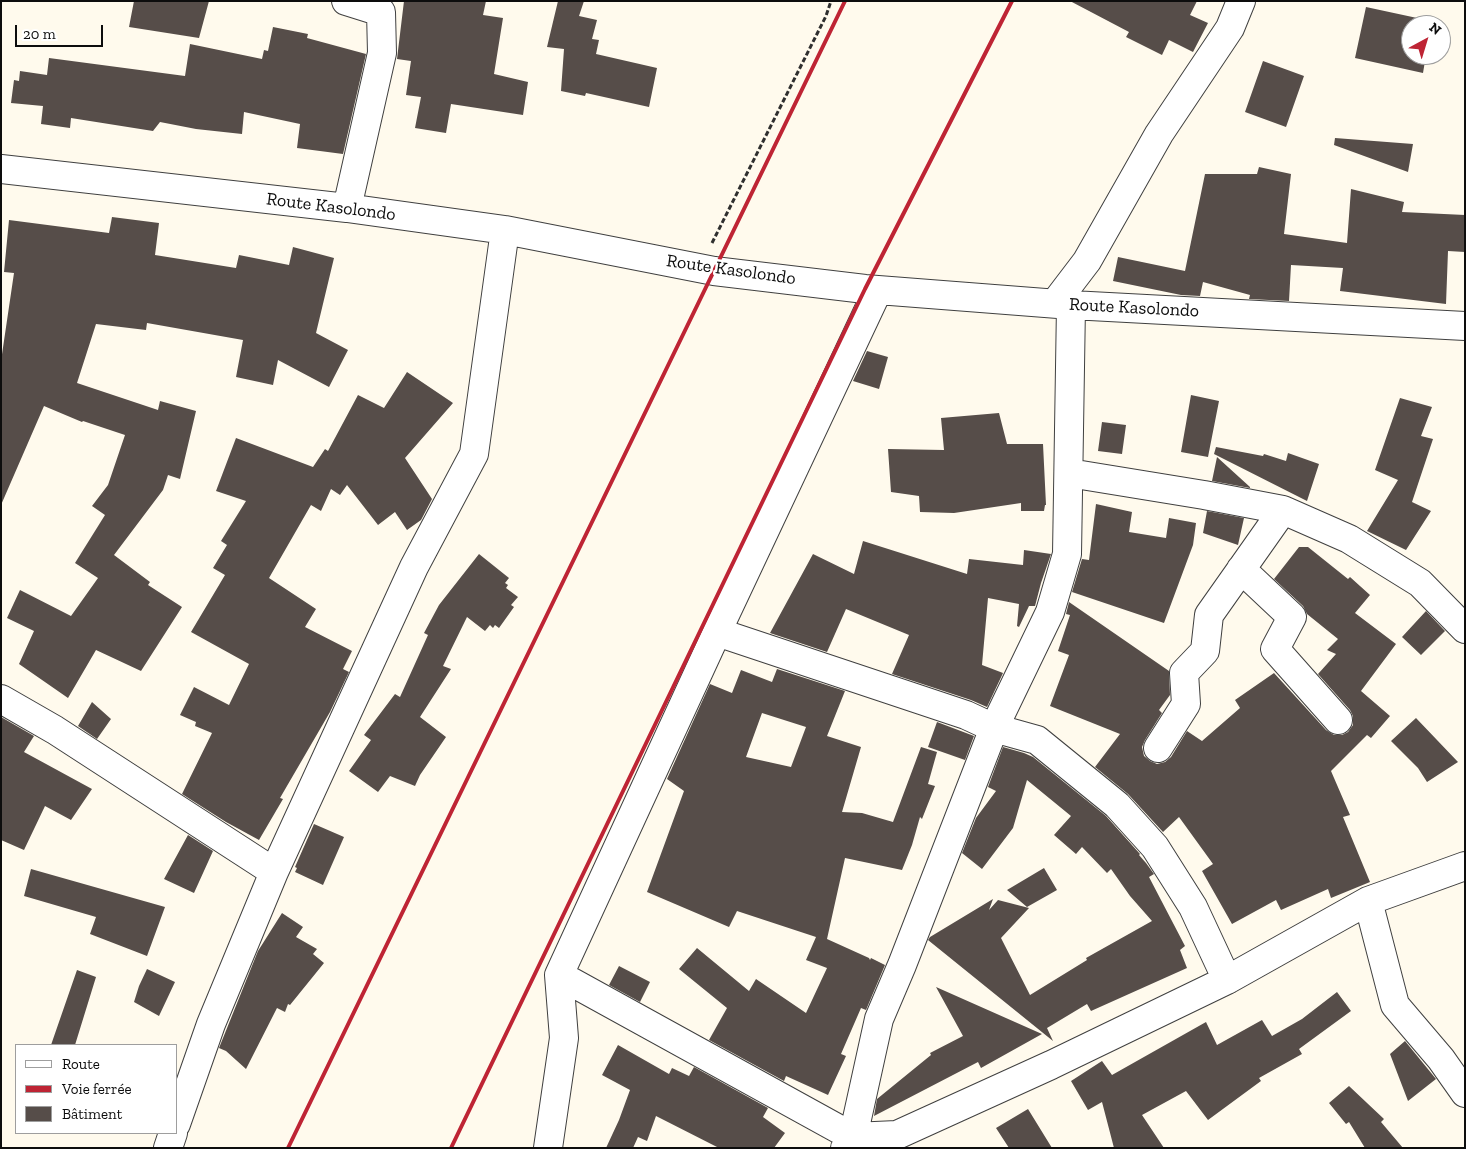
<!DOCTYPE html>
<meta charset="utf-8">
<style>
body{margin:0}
#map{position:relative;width:1466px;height:1149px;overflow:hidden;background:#fffaed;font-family:"Zilla Slab",serif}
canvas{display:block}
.frame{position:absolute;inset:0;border:2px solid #0d0d0d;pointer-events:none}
.legend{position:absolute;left:15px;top:1044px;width:162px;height:90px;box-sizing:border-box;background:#fff;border:1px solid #9e9e9e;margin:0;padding:6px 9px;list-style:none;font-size:15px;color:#0d0d0d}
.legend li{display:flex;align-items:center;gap:10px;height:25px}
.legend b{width:25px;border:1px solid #9e9e9e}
.north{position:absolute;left:1401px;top:15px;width:50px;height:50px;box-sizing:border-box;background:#fff;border:1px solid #9e9e9e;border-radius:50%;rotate:39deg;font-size:14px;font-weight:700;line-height:20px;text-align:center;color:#0d0d0d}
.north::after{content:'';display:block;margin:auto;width:18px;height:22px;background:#be2434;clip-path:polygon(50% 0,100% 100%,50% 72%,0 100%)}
.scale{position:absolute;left:15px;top:25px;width:88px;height:22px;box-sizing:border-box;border:2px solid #0d0d0d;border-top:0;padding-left:6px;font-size:15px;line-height:18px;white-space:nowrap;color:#0d0d0d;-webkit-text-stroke:4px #fff;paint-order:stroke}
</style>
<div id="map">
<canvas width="1466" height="1149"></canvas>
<div class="frame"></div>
<ul class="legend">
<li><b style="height:6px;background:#fff"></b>Route</li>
<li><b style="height:6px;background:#be2434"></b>Voie ferrée</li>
<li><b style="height:14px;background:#564d49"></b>Bâtiment</li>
</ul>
<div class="north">N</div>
<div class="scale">20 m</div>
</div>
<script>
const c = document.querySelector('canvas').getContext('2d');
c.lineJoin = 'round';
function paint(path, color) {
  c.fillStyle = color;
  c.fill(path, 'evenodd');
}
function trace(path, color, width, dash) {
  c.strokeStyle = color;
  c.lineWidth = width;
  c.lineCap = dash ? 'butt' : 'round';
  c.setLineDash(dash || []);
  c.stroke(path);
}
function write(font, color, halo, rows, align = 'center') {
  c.font = font + ' "Zilla Slab",serif';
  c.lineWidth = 5;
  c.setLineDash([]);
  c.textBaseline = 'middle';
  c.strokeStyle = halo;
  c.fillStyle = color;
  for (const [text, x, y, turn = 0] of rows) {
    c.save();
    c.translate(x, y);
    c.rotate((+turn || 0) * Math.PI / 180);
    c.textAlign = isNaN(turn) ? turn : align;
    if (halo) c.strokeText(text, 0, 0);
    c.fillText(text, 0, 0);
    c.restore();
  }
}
paint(new Path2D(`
 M 134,1 L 209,1 L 199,38 L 129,27 Z
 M 404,1 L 486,1 L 483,15 L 503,18 L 494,74 L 528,82 L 523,115 L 451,104 L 446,133 L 415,128 L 421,97 L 406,95 L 411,61 L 397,59 Z
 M 558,1 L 584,1 L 579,16 L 597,20 L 592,39 L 599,40 L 596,54 L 657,68 L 649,107 L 586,93 L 585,96 L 561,91 L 564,49 L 547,47 Z
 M 1070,1 L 1197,1 L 1190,15 L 1208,23 L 1193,52 L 1169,40 L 1162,55 L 1126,37 L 1129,32 Z
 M 1366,7 L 1431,21 L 1430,25 L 1411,25 L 1411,55 L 1426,55 L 1423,73 L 1355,58 Z
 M 273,27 L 308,34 L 307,38 L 366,54 L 343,154 L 297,148 L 300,124 L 244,112 L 242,134 L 196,129 L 160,122 L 153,131 L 71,118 L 70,128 L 41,124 L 43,106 L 11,103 L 14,80 L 19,81 L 20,71 L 47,75 L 49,58 L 185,76 L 190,44 L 262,59 L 264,50 L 268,51 Z
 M 1263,61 L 1304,76 L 1286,127 L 1245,112 Z
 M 1335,138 L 1413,144 L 1408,172 L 1334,145 Z
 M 1259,167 L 1291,174 L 1284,234 L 1347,243 L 1351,189 L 1404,202 L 1402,212 L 1465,215 L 1465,252 L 1448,251 L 1446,304 L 1340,291 L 1343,268 L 1291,265 L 1289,301 L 1249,299 L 1250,295 L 1203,282 L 1200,296 L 1181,295 L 1113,281 L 1118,257 L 1185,271 L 1205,174 L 1257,174 Z
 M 112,217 L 159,223 L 155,255 L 236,268 L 239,255 L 289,265 L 293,247 L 334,258 L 316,333 L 348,350 L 329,387 L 278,360 L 273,385 L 236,377 L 243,340 L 147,323 L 146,330 L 96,324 L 77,383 L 158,410 L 160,401 L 196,411 L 180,479 L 168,475 L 163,490 L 114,555 L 150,582 L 148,585 L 182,607 L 141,671 L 96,650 L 68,698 L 19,664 L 34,631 L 7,618 L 20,590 L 71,616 L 98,578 L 75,563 L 105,515 L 92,506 L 108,485 L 125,435 L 83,421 L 82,422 L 44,406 L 1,505 L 1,361 L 14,273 L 4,272 L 9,220 L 109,233 Z
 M 867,351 L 888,357 L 879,389 L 853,381 Z
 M 407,372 L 453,403 L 405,458 L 432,499 L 421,520 L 407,530 L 395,512 L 378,525 L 347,485 L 340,495 L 331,489 L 321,511 L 311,505 L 269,578 L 316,609 L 305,627 L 352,651 L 343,669 L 349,672 L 330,712 L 280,798 L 283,799 L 259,840 L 226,822 L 182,794 L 212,733 L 195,726 L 196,722 L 180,715 L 194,687 L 229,705 L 249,664 L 191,632 L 225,575 L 213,568 L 227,545 L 221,541 L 246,501 L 216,491 L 236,438 L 313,467 L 325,449 L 328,451 L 358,395 L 384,408 Z
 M 1191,395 L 1219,401 L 1208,457 L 1181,452 Z
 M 1400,398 L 1432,407 L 1421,436 L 1433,439 L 1412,502 L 1431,511 L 1406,550 L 1367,531 L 1398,480 L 1375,470 Z
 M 999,413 L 1007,444 L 1043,444 L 1046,505 L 1045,505 L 1044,511 L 1021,511 L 1021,503 L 954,513 L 920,512 L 919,496 L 891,492 L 888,449 L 944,450 L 941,418 Z
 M 1102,422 L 1126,425 L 1122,454 L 1098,451 Z
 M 1216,447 L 1263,456 L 1264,454 L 1286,461 L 1288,453 L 1319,464 L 1307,501 L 1214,454 Z
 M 1217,457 L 1250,487 L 1250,488 L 1212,481 Z
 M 1096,504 L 1132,512 L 1129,532 L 1166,538 L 1169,518 L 1196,523 L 1193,545 L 1164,623 L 1072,592 L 1082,559 L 1089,560 Z
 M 1207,511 L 1244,518 L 1238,545 L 1203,533 Z
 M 863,541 L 967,574 L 969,559 L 1023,565 L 1024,550 L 1051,554 L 1041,583 L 1035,606 L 1029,606 L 1019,627 L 1017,626 L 1019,604 L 988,598 L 982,665 L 1003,673 L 987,707 L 971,700 L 892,674 L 909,635 L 846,609 L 827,652 L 770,633 L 813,554 L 854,574 Z
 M 1299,547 L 1308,547 L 1348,579 L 1350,577 L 1370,595 L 1355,613 L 1396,644 L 1361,691 L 1390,716 L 1371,738 L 1367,735 L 1331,771 L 1350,815 L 1343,817 L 1370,882 L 1331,898 L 1328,889 L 1281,910 L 1276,900 L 1232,924 L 1202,871 L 1213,864 L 1179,817 L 1163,832 L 1128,794 L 1095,767 L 1120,734 L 1050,706 L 1069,655 L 1058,651 L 1070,615 L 1066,614 L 1069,602 L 1169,671 L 1170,695 L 1159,710 L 1162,713 L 1145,740 L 1142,747 L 1144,756 L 1150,761 L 1157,764 L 1165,762 L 1171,757 L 1187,731 L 1202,741 L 1240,708 L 1235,700 L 1274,673 L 1326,730 L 1334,735 L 1342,735 L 1348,732 L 1353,725 L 1353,716 L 1350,710 L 1318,674 L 1336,654 L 1327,650 L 1338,639 L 1307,614 L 1303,606 L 1274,579 Z
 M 479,554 L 509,578 L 505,583 L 508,585 L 506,588 L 518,597 L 511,605 L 514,607 L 499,628 L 495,625 L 493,628 L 490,625 L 485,631 L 467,617 L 443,666 L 451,669 L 420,717 L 446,737 L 420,775 L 415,786 L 390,776 L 378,792 L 349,771 L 371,740 L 364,735 L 395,694 L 400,697 L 428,635 L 424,633 L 439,605 L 440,606 L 439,605 Z
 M 1426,611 L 1445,631 L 1421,655 L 1402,637 Z
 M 777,669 L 845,691 L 827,736 L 861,747 L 842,812 L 862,813 L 893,822 L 921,747 L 937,752 L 928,784 L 935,786 L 922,819 L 920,817 L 912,845 L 902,870 L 845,858 L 827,939 L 869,958 L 870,960 L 871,958 L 885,965 L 866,1010 L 861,1008 L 841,1054 L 846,1056 L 828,1095 L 786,1076 L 784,1081 L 709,1040 L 727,1008 L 679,969 L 697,948 L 749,991 L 756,979 L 806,1013 L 827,968 L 806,960 L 816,937 L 737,911 L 729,927 L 647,892 L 684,791 L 667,779 L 710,684 L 732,693 L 741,670 L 772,682 ZM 762,713 L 806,727 L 791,767 L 746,757 Z
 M 92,702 L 111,719 L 97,739 L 78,726 Z
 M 1,717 L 34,736 L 24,752 L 92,789 L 71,820 L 45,806 L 24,850 L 1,840 Z
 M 1416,718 L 1458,762 L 1427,782 L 1418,768 L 1391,741 Z
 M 937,722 L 974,736 L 965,760 L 928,747 Z
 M 1003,747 L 1024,753 L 1033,757 L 1106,816 L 1140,854 L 1139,855 L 1146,863 L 1154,874 L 1149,877 L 1185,946 L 1180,950 L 1187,968 L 1091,1011 L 1087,1004 L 1047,1028 L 1053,1041 L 928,940 L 930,937 L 993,899 L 989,910 L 998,900 L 1029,908 L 1001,938 L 1030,995 L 1087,960 L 1086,958 L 1152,921 L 1130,896 L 1111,869 L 1107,873 L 1082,847 L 1076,854 L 1054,835 L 1071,816 L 1027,780 L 1013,828 L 982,869 L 962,853 L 976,818 L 996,791 L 988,787 Z
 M 314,824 L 344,837 L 323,885 L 295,872 L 297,868 L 295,867 Z
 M 188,835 L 213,851 L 194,893 L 164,879 Z
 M 1044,868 L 1057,890 L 1027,907 L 1007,890 Z
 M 31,869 L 165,907 L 147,956 L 90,934 L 96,917 L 24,896 Z
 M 282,913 L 303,927 L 296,937 L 317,949 L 313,954 L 324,963 L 290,1005 L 288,1004 L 285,1012 L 277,1008 L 246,1069 L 226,1051 L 219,1048 L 258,951 Z
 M 619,966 L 650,982 L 640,1002 L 609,985 Z
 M 147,969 L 175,982 L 159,1016 L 134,1002 L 139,986 Z
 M 77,970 L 96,977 L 75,1045 L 51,1045 Z
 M 936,987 L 1042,1034 L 981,1068 L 978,1062 L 874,1116 L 877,1099 L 931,1055 L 930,1053 L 963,1036 Z
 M 1337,992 L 1351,1011 L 1299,1049 L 1302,1054 L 1259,1078 L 1261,1081 L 1208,1120 L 1186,1091 L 1142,1115 L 1164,1148 L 1114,1148 L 1102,1102 L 1088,1110 L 1071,1081 L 1102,1061 L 1112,1075 L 1206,1022 L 1217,1045 L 1262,1020 L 1272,1036 L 1302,1019 Z
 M 1405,1041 L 1436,1079 L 1408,1101 L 1390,1054 Z
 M 618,1045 L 669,1074 L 672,1068 L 689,1076 L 694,1067 L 768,1108 L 763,1117 L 785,1133 L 774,1148 L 719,1148 L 656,1116 L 647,1141 L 638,1137 L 633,1148 L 606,1148 L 619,1120 L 630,1090 L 602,1075 Z
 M 1349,1086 L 1384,1119 L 1381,1122 L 1403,1148 L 1365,1148 L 1349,1122 L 1346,1124 L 1329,1103 Z
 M 1028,1109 L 1052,1148 L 1009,1148 L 996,1128 Z`), '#564d49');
const minor = new Path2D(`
 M 346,1 L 381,12 L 382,53 L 347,208
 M 1,169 L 347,208 L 505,230 L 714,271 L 865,289 L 1071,305 L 1465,326
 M 1055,303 L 1087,261 L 1159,134 L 1230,28 L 1241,1
 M 1069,473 L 1204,495 L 1283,510 L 1349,539 L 1420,583 L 1465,629
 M 1241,569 L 1292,617 L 1275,649 L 1338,720
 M 717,632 L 966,715 L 994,728 L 1037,740 L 1117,805 L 1155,847 L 1193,907 L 1227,980
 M 1,699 L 55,730 L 274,872
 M 1158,748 L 1186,704 L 1184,673 L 1205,651 L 1209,615 L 1283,510
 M 1368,901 L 1395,1005 L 1441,1059 L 1465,1093
 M 559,975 L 853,1137 L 879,1019 L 902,965 L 994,728 L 1050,612 L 1067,554 L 1071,305
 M 176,1124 L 211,1024 L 274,872 L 414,567 L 474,454 L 505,230
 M 168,1148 L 173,1133
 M 548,1148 L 564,1038 L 559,975 L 717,632 L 878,290
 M 845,1148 L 853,1137 L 897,1135 L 1051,1065 L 1227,980 L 1368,901 L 1465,866`);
trace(minor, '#404040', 30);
trace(new Path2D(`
 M 712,243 L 826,16 L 831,1`), '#2f2f2f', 3, [5, 2.5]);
trace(minor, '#fff', 28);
trace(new Path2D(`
 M 288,1148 L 845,1
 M 451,1148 L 865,289 L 1012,1`), '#be2434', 4);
write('18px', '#0d0d0d', '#fff', [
 ["Route Kasolondo",331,207,7],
 ["Route Kasolondo",731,270,8],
 ["Route Kasolondo",1134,308,3]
]);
</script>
